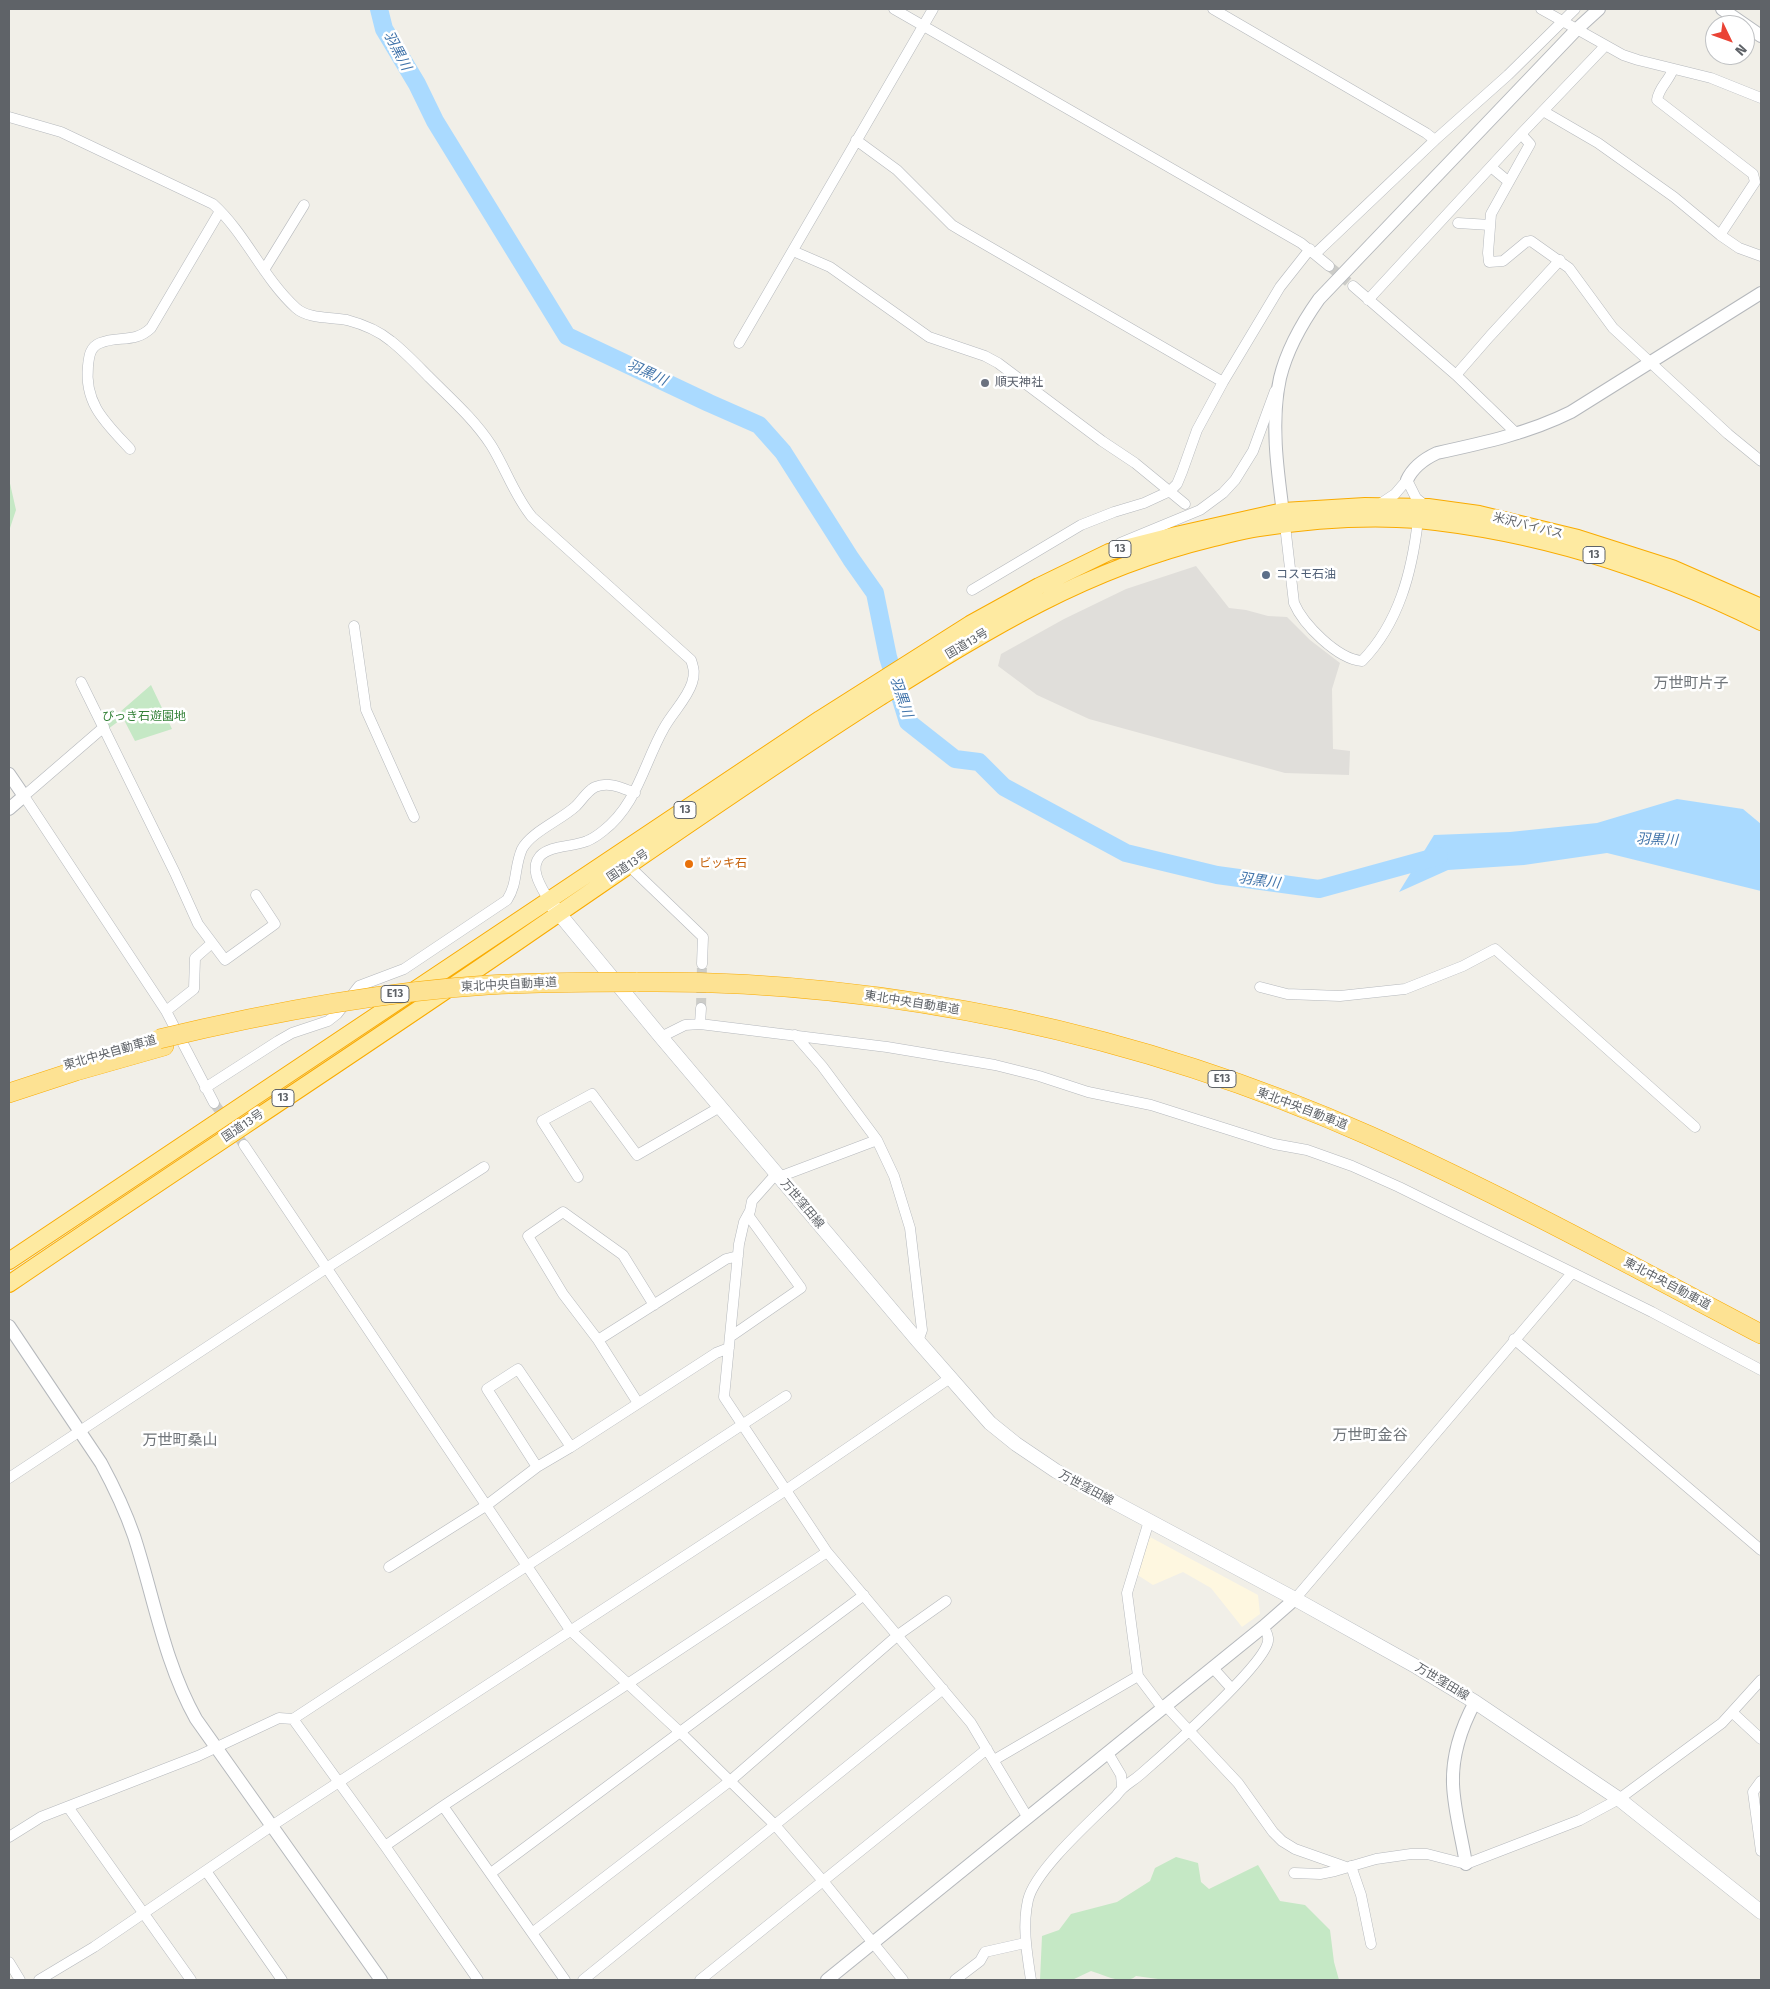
<!DOCTYPE html>
<meta charset="utf-8">
<style>
body{margin:0}
#map{position:relative;width:1770px;height:1989px;overflow:hidden;background:#f1efe8;font-family:"Fira Sans",sans-serif}
canvas{display:block}
.frame{position:absolute;inset:0;border:10px solid #5f6368;pointer-events:none}
.north{position:absolute;left:1705px;top:15px;width:50px;height:50px;box-sizing:border-box;background:#fff;border:1px solid #bfc1c3;border-radius:50%;rotate:132deg;font-size:14px;font-weight:700;line-height:20px;text-align:center;color:#5f6368}
.north::after{content:'';display:block;margin:auto;width:18px;height:22px;background:#ea4335;clip-path:polygon(50% 0,100% 100%,50% 72%,0 100%)}
</style>
<div id="map">
<canvas width="1770" height="1989"></canvas>
<div class="frame"></div>
<div class="north">N</div>
</div>
<script>
const c = document.querySelector('canvas').getContext('2d');
c.lineJoin = 'round';
function paint(path, color) {
  c.fillStyle = color;
  c.fill(path, 'evenodd');
}
function trace(path, color, width, dash) {
  c.strokeStyle = color;
  c.lineWidth = width;
  c.lineCap = dash ? 'butt' : 'round';
  c.setLineDash(dash || []);
  c.stroke(path);
}
function write(font, color, halo, rows, align = 'center') {
  c.font = font + ' "Fira Sans","Noto Sans JP",sans-serif';
  c.lineWidth = 5;
  c.setLineDash([]);
  c.textBaseline = 'middle';
  c.strokeStyle = halo;
  c.fillStyle = color;
  for (const [text, x, y, turn = 0] of rows) {
    c.save();
    c.translate(x, y);
    c.rotate((+turn || 0) * Math.PI / 180);
    c.textAlign = isNaN(turn) ? turn : align;
    if (halo) c.strokeText(text, 0, 0);
    c.fillText(text, 0, 0);
    c.restore();
  }
}
paint(new Path2D(`
 M 1150,1537 L 1258,1595 L 1260,1614 L 1242,1627 L 1211,1588 L 1183,1572 L 1153,1585 L 1136,1574 Z`), '#fef7e0');
paint(new Path2D(`
 M 1196,566 L 1229,608 L 1246,610 L 1268,616 L 1287,617 L 1310,640 L 1340,663 L 1332,689 L 1333,749 L 1350,751 L 1349,775 L 1285,773 L 1089,719 L 1037,695 L 998,666 L 1001,654 L 1064,619 L 1126,589 Z`), '#e0deda');
paint(new Path2D(`
 M 9,479 L 16,510 L 9,531 Z
 M 151,685 L 172,729 L 135,741 L 123,718 L 108,729 L 105,725 Z
 M 1176,1857 L 1198,1863 L 1201,1882 L 1209,1889 L 1258,1865 L 1280,1901 L 1305,1905 L 1330,1930 L 1334,1962 L 1339,1980 L 1165,1980 L 1136,1976 C 1124,1986 1104,1975 1091,1971 L 1072,1980 L 1040,1980 L 1042,1936 L 1059,1930 L 1071,1914 L 1117,1902 L 1150,1881 L 1155,1868 Z`), '#c5e8c5');
paint(new Path2D(`
 M 1677,799 L 1743,809 L 1761,824 L 1761,891 L 1607,853 L 1524,865 L 1448,870 L 1399,892 L 1434,835 L 1510,832 L 1597,823 Z`), '#aadaff');
trace(new Path2D(`
 M 379,9 L 384,29 L 417,84 L 435,121 L 567,336 L 709,403 L 759,425 L 783,452 L 851,559 L 875,593 L 888,657 L 908,722 L 955,759 L 979,762 L 1004,787 L 1126,853 L 1217,875 L 1319,889 L 1439,856`), '#aadaff', 18);
trace(new Path2D(`
 M 1329,266 L 1353,286
 M 701,1008 L 702,964
 M 214,1103 L 244,1145`), '#ccccc8', 10, [10, 5]);
const minor = new Path2D(`
 M 894,9 L 1301,243 L 1329,266
 M 1213,9 L 1426,133 L 1435,140
 M 1541,9 L 1623,55 L 1638,60 L 1711,78 L 1761,98
 M 1673,69 C 1669,81 1659,87 1657,100 L 1753,174 L 1755,182 L 1720,235
 M 1543,111 L 1598,143 L 1674,197 L 1720,235 L 1739,248 L 1761,256
 M 9,117 L 61,132 L 213,204 C 246,234 263,278 296,308 C 308,319 331,317 347,320 C 362,324 379,331 391,341 C 405,352 417,365 430,378 C 451,399 474,419 491,445 C 506,469 514,495 532,517 L 691,660 C 694,669 695,674 692,683 C 687,699 672,713 664,728 C 644,763 637,805 603,831 C 598,835 592,839 587,841 C 573,847 550,845 540,856 C 528,870 543,889 549,901
 M 1521,134 L 1530,144 L 1491,214 L 1488,253 L 1489,262 L 1503,261 L 1526,242 L 1531,241 L 1569,268 L 1613,328 L 1728,434 L 1761,461
 M 856,140 L 897,170 L 952,225 L 962,231 L 1223,382
 M 1491,167 L 1509,182
 M 1458,223 L 1490,225
 M 793,251 L 830,267 L 929,337 L 985,356 L 998,363 L 1102,441 L 1135,463 L 1185,504
 M 1315,254 L 1435,140 L 1508,75 L 1575,9
 M 264,270 L 304,205
 M 1353,286 L 1456,375 L 1517,434
 M 1368,300 L 1521,134 L 1605,46
 M 739,343 L 933,9
 M 1456,375 L 1490,336 L 1560,260
 M 130,449 C 106,423 84,404 88,366 C 89,356 90,347 100,343 C 119,335 134,344 151,328 L 220,211
 M 1380,504 L 1395,494 L 1407,480 L 1416,498 L 1427,507
 M 1285,525 L 1294,603 C 1303,624 1337,659 1362,661 C 1399,623 1412,572 1418,520
 M 1120,543 L 1200,510 L 1223,493 L 1235,480 L 1253,451 L 1275,391
 M 972,590 L 1081,525 L 1114,512 L 1144,503 L 1170,491 L 1177,484 L 1182,472 L 1197,430 L 1223,382 L 1280,287 L 1310,249
 M 354,626 L 366,710 L 414,817
 M 81,682 L 175,873 L 198,924 L 225,960 L 275,924 L 256,895
 M 104,727 L 24,796 L 166,1011 L 214,1103
 M 628,865 L 703,937 L 702,964
 M 1260,987 L 1287,994 L 1340,996 L 1405,989 L 1463,966 L 1495,949 L 1695,1127
 M 166,1011 L 194,989 L 195,958 L 212,943
 M 700,1024 L 701,1008
 M 795,1035 L 822,1066 L 877,1140 L 894,1176 L 910,1228 L 922,1330 L 918,1341
 M 661,1037 L 685,1025 L 700,1024 L 887,1047 L 995,1065 L 1039,1076 L 1088,1092 L 1151,1105 L 1274,1144 L 1307,1150 L 1352,1166 L 1399,1187 L 1652,1312 L 1761,1370
 M 205,1088 L 278,1041 L 292,1033 L 328,1021 L 337,1014 L 359,986 L 404,969 L 507,900 C 518,883 514,867 522,849 C 531,832 561,820 576,806 C 582,800 587,791 595,787 C 609,781 622,788 635,793
 M 244,1145 L 570,1630 L 681,1733 L 775,1825 L 823,1881 L 903,1980
 M 776,1174 L 752,1201 L 750,1211 L 744,1222 L 739,1244 L 724,1397 L 827,1552 L 971,1723 L 1028,1818
 M 578,1177 L 542,1121 L 592,1094 L 637,1155 L 720,1107
 M 779,1177 L 877,1140
 M 730,1337 L 801,1288 L 748,1215
 M 1514,1339 L 1761,1550
 M 598,1340 L 726,1259 L 738,1256
 M 638,1403 L 598,1340 L 563,1294 L 528,1236 L 563,1212 L 623,1255 L 654,1305
 M 537,1467 L 487,1389 L 518,1369 L 571,1447
 M 9,1478 L 328,1267 L 484,1167
 M 1149,1521 L 1127,1593 L 1138,1676 L 1163,1709
 M 389,1567 L 487,1505 L 537,1467 L 571,1447 L 716,1353 L 729,1348
 M 1295,1599 L 1572,1273
 M 1213,1668 L 1231,1688
 M 1166,1706 L 1238,1783 L 1273,1832 L 1282,1841 L 1295,1849 L 1346,1867
 M 1733,1713 L 1761,1739
 M 293,1719 L 385,1846 L 478,1980
 M 1108,1753 L 1121,1775 L 1122,1786
 M 994,1760 L 1138,1676
 M 1761,1781 L 1753,1792 L 1761,1851
 M 443,1806 L 565,1980
 M 68,1807 L 191,1980
 M 9,1837 L 41,1817 L 198,1756 L 279,1718 L 293,1719 L 786,1396
 M 385,1846 L 443,1806 L 827,1552
 M 1351,1866 L 1361,1895 L 1371,1944
 M 206,1871 L 282,1980
 M 491,1873 L 864,1595
 M 1294,1873 L 1320,1874 L 1335,1871 L 1376,1859 L 1411,1854 L 1427,1854 L 1466,1864 L 1580,1820 L 1619,1799 L 1722,1723 L 1761,1680
 M 532,1933 L 730,1781 L 898,1635 L 946,1601
 M 9,1962 L 20,1980
 M 39,1980 L 94,1947 L 270,1827 L 786,1490 L 950,1378
 M 583,1980 L 943,1689
 M 700,1980 L 987,1749
 M 955,1980 L 980,1961 L 985,1952 L 1025,1943
 M 1031,1980 C 1027,1954 1022,1926 1028,1900 C 1035,1870 1092,1820 1116,1796 C 1124,1784 1131,1783 1141,1774 C 1164,1754 1265,1665 1268,1641 C 1269,1636 1266,1631 1263,1627`);
const tertiary = new Path2D(`
 M 1722,9 L 1761,36
 M 1407,480 C 1413,467 1424,459 1437,453 C 1483,443 1529,433 1571,412 L 1761,293
 M 1284,520 C 1278,475 1270,423 1280,378 C 1287,349 1302,323 1319,299 L 1577,29 L 1599,9
 M 9,774 L 24,796 L 9,809
 M 9,1326 L 101,1463 C 114,1487 125,1510 134,1536 C 154,1597 164,1662 196,1719 L 381,1980
 M 1466,1864 C 1462,1838 1454,1811 1453,1784 C 1452,1756 1462,1726 1475,1702
 M 827,1980 L 1263,1627 L 1295,1599`);
const secondary = new Path2D(`
 M 552,905 L 661,1037 L 918,1341 L 990,1423 L 1016,1444 L 1056,1471 L 1295,1599 L 1417,1667 L 1475,1702 L 1619,1799 L 1761,1912`);
const trunk = new Path2D(`
 M 9,1261 L 820,719 L 970,624 L 1039,586 L 1109,552 L 1176,535 L 1283,511 L 1365,506 L 1428,507 L 1479,514 L 1578,538 L 1672,568 L 1761,607
 M 9,1284 C 185,1164 364,1048 539,927 C 652,850 764,771 879,698 C 988,630 1083,570 1210,539 C 1227,535 1243,530 1259,528 C 1311,520 1365,516 1418,520 C 1538,532 1654,569 1761,622`);
const motorway = new Path2D(`
 M 636,982 C 887,979 1141,1034 1370,1136 C 1504,1196 1632,1266 1761,1334
 M 9,1093 L 76,1071 L 164,1046`);
trace(minor, '#b5b8bc', 11);
trace(tertiary, '#b5b8bc', 14);
trace(secondary, '#b6babf', 15);
trace(trunk, '#f9ab00', 18);
trace(motorway, '#f9ab00', 20);
trace(minor, '#fff', 10);
trace(tertiary, '#fff', 12);
trace(secondary, '#fff', 14);
trace(trunk, '#feeaa1', 16);
trace(motorway, '#fde293', 19);
const motorwayBridge = new Path2D(`
 M 159,1039 C 267,1013 377,992 488,985 C 537,982 587,982 636,982`);
trace(motorwayBridge, '#f9ab00', 20, []);
trace(motorwayBridge, '#fde293', 19);
for (const [x, y, r, color] of [
 [985,383,5,"#6b7280"],
 [1266,575,5,"#5c6f8a"],
 [689,864,5,"#e8710a"]
]) {
  const dot = new Path2D();
  dot.arc(x, y, r, 0, 2 * Math.PI);
  c.fillStyle = color;
  c.fill(dot);
  trace(dot, '#fff', 2);
}
for (const [x, y, w] of [
 [1120,549,22],
 [1594,555,22],
 [685,810,22],
 [395,994,28],
 [1222,1079,28],
 [283,1098,22]
]) {
  const box = new Path2D();
  box.roundRect(x - w / 2, y - 8.5, w, 17, 4);
  c.fillStyle = '#fff';
  c.fill(box);
  trace(box, '#5f6368', 1);
}
write('bold 11px', '#5f6368', null, [
 ["13",1120,549],
 ["13",1594,555],
 ["13",685,810],
 ["E13",395,994],
 ["E13",1222,1079],
 ["13",283,1098]
]);
write('12px', '#5b616d', '#fff', [
 ["順天神社",995,383]
], 'left');
write('12px', '#5f6368', '#fff', [
 ["米沢バイパス",1528,526,14],
 ["国道13号",967,644,-31],
 ["国道13号",628,866,-34],
 ["東北中央自動車道",509,985,-3],
 ["東北中央自動車道",912,1003,9],
 ["東北中央自動車道",110,1053,-16],
 ["東北中央自動車道",1302,1109,21],
 ["国道13号",243,1126,-34],
 ["万世窪田線",802,1204,50],
 ["東北中央自動車道",1667,1284,28],
 ["万世窪田線",1086,1488,28],
 ["万世窪田線",1442,1682,31]
]);
write('12px', '#4e5e75', '#fff', [
 ["コスモ石油",1276,575]
], 'left');
write('12px', '#348238', '#fff', [
 ["びっき石遊園地",144,717]
]);
write('12px', '#c56008', '#fff', [
 ["ビッキ石",699,864]
], 'left');
write('italic 14px', '#4174aa', '#fff', [
 ["羽黒川",397,51,62],
 ["羽黒川",647,373,25],
 ["羽黒川",901,697,71],
 ["羽黒川",1657,840,2],
 ["羽黒川",1259,881,8]
]);
write('15px', '#70757a', '#fff', [
 ["万世町片子",1691,684],
 ["万世町金谷",1370,1436],
 ["万世町桑山",180,1441]
]);
</script>
